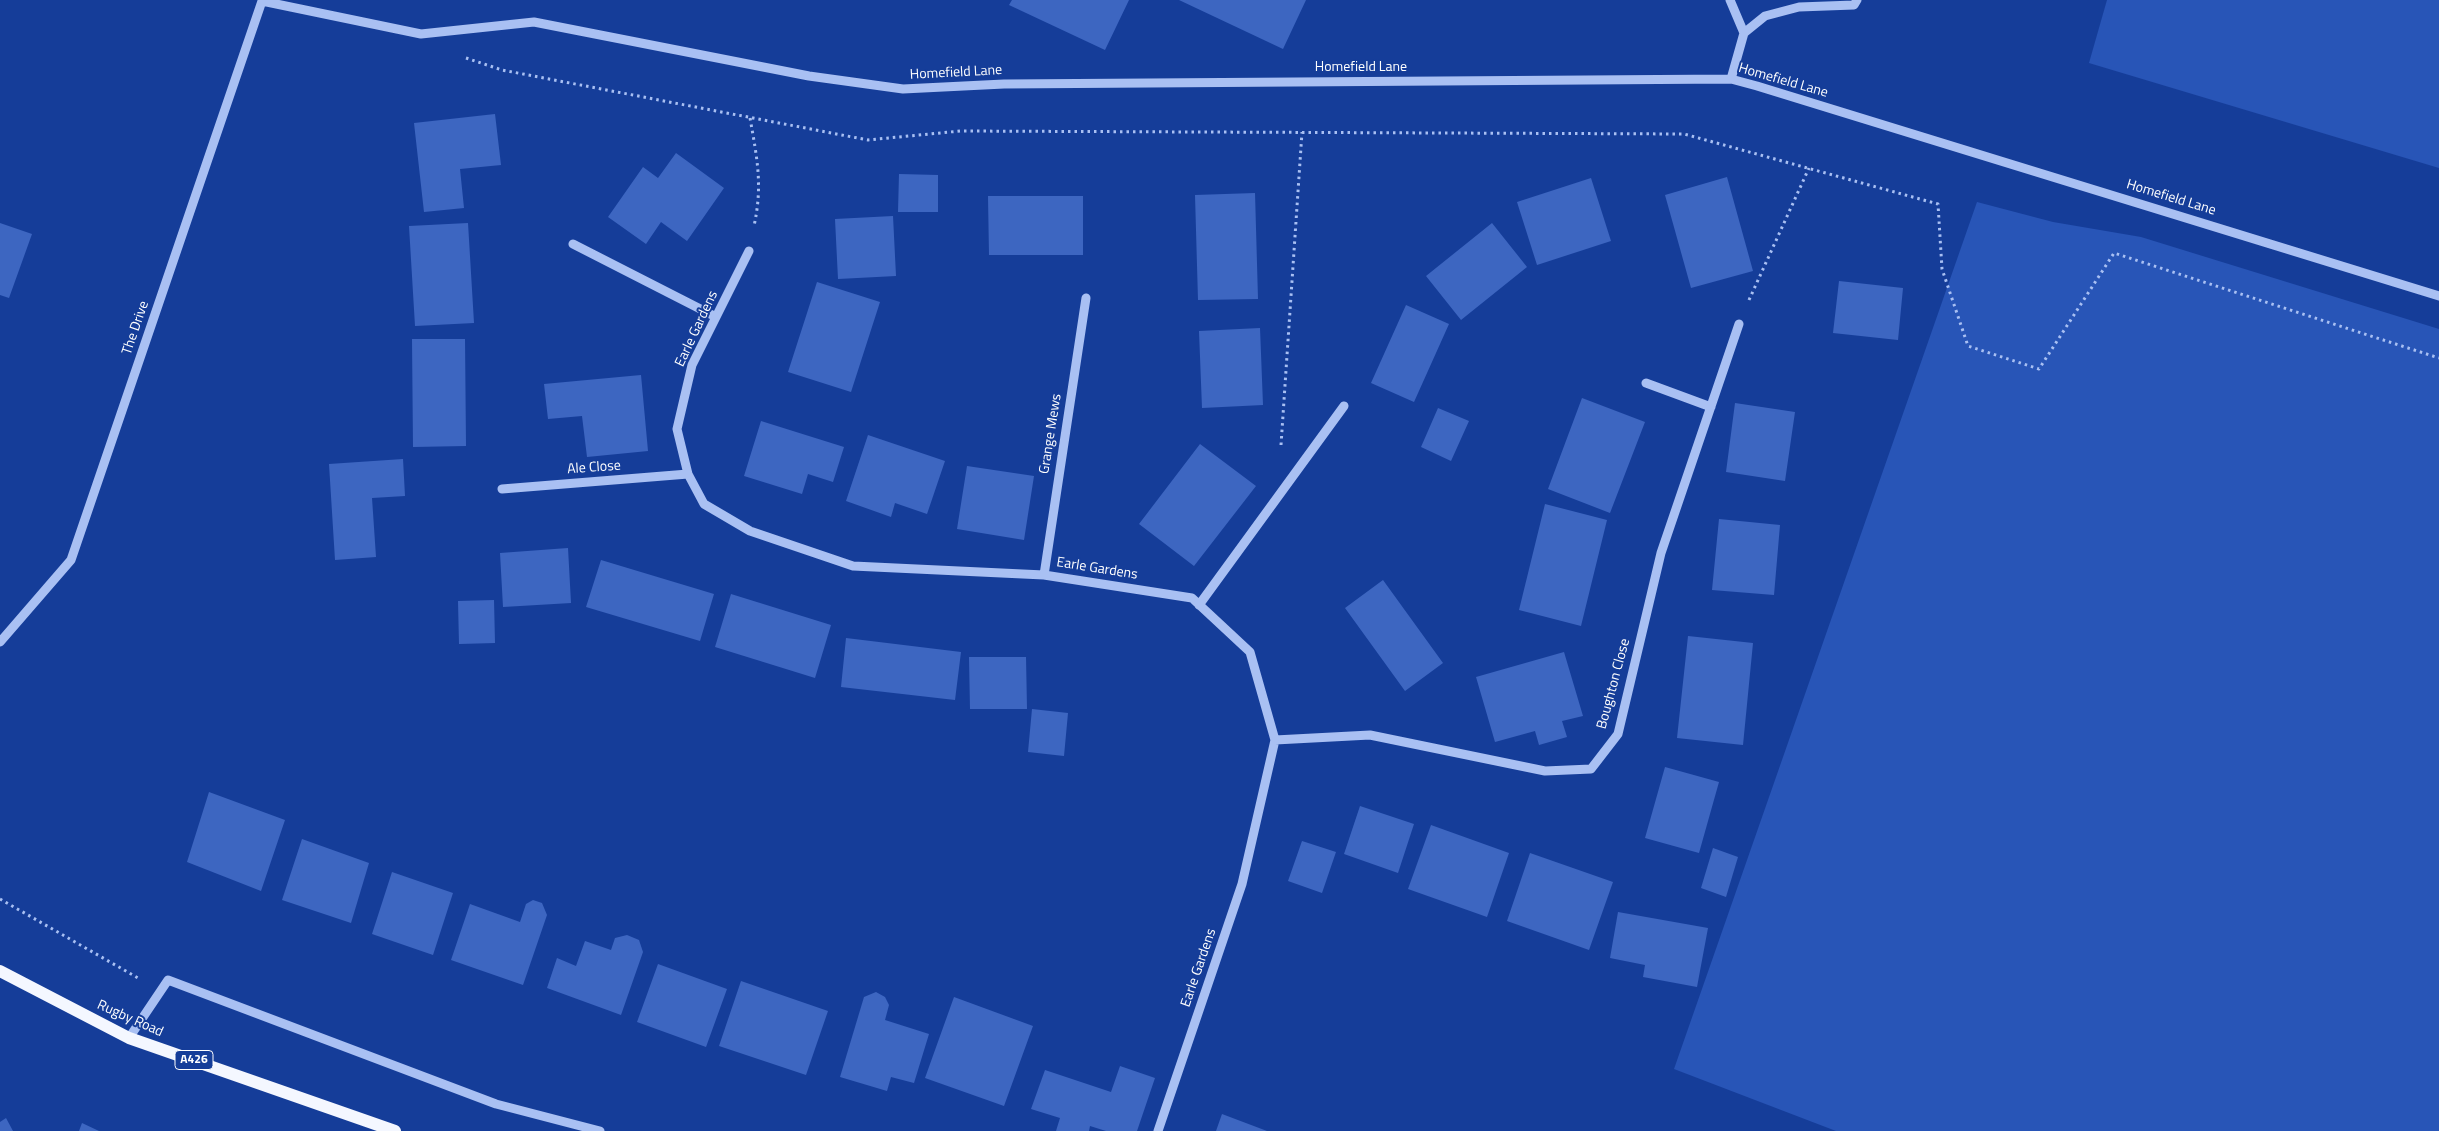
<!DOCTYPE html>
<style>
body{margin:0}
canvas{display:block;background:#153d99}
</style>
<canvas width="2439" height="1131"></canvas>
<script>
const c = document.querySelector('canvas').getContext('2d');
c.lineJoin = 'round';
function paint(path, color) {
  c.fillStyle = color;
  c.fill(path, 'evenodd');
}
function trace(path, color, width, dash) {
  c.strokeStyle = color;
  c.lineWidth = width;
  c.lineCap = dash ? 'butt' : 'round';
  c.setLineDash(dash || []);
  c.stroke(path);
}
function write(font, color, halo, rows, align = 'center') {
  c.font = font + ' "Titillium Web",sans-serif';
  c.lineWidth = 4;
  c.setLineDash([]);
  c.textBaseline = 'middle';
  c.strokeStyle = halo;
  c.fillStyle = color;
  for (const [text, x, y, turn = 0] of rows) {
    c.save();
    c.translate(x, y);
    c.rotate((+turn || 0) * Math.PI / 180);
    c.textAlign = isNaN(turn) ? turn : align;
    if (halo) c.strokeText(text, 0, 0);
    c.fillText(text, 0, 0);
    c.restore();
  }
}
paint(new Path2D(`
 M 2107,0 L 2439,0 L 2439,168 L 2089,63 Z
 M 1977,202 L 2053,222 L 2141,237 L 2439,329 L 2439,1131 L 1836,1131 L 1674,1069 Z`), '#2855b7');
paint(new Path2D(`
 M 1012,0 L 1129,0 L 1105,50 L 1009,5 Z
 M 1179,0 L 1306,0 L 1283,49 Z
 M 495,114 L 501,165 L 460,169 L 464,208 L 424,212 L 414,123 Z
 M 676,153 L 724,188 L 687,241 L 661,222 L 646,244 L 608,217 L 643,167 L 658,178 Z
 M 899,174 L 938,175 L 938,212 L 898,212 Z
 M 1727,177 L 1753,271 L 1691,288 L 1665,195 Z
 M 1591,178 L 1611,241 L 1537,265 L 1517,202 Z
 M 1255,193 L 1258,299 L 1198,300 L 1195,195 Z
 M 988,196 L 1083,196 L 1083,255 L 989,255 Z
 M 893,216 L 896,276 L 838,279 L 835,219 Z
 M 0,223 L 32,234 L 9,298 L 0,295 Z
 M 468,223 L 474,323 L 415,326 L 409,226 Z
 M 1492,223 L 1527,267 L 1461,320 L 1426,276 Z
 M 1839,281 L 1903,288 L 1898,340 L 1833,333 Z
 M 817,282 L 880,302 L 851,392 L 788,372 Z
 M 1406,305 L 1449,324 L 1414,402 L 1371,383 Z
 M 1260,328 L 1263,405 L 1202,408 L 1199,331 Z
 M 412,339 L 465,339 L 466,446 L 413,447 Z
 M 641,375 L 648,451 L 587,457 L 582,416 L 548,419 L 544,384 Z
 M 1582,398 L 1645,422 L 1610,513 L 1548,489 Z
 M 1735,403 L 1795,412 L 1785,481 L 1726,472 Z
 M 1438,408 L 1469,421 L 1451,461 L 1421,447 Z
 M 761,421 L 844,447 L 833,482 L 808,474 L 802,494 L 744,476 Z
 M 868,435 L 945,461 L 927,514 L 895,503 L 891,517 L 846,501 Z
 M 1200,444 L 1256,486 L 1194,566 L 1139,524 Z
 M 403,459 L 405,496 L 372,498 L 376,557 L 335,560 L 329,464 Z
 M 967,466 L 1034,476 L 1024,540 L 957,529 Z
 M 1545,504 L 1607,520 L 1581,626 L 1519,610 Z
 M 1719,519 L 1780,525 L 1774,595 L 1712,590 Z
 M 568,548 L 571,603 L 503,607 L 500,553 Z
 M 601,560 L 714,594 L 700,641 L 586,607 Z
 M 1383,580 L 1443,663 L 1405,691 L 1345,608 Z
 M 731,594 L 831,625 L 815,678 L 715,647 Z
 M 494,600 L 495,643 L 459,644 L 458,601 Z
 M 1688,636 L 1753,643 L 1743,745 L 1677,738 Z
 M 846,638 L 961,652 L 955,700 L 841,687 Z
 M 1564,652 L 1583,716 L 1562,721 L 1567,737 L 1539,745 L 1535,731 L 1495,742 L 1476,677 Z
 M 969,657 L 1026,657 L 1027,709 L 970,709 Z
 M 1032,709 L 1068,713 L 1064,756 L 1028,752 Z
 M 1665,767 L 1719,782 L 1699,853 L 1645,838 Z
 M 209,792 L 285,820 L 261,891 L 187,862 Z
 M 1360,806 L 1414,824 L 1398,873 L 1344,854 Z
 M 1431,825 L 1509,853 L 1487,917 L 1408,889 Z
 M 302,839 L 369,863 L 351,923 L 282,900 Z
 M 1302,841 L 1336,852 L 1322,893 L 1288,881 Z
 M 1713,848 L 1738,857 L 1726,897 L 1701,888 Z
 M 1530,853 L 1613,882 L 1589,950 L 1507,921 Z
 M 392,872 L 453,893 L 433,955 L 372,934 Z
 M 533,900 L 542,903 L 547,915 L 523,985 L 451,960 L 470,904 L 520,922 L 526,904 Z
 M 1618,912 L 1708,928 L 1697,987 L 1643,977 L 1645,965 L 1610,958 Z
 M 627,935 L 639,940 L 643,952 L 621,1015 L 547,988 L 557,958 L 576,966 L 585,941 L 611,950 L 615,938 Z
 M 658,964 L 727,989 L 706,1047 L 637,1022 Z
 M 741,981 L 828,1011 L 806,1075 L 719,1046 Z
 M 876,992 L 885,997 L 889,1005 L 885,1020 L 929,1034 L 914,1083 L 891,1077 L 887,1091 L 840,1077 L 864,997 Z
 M 954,997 L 1033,1026 L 1004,1106 L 925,1078 Z
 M 1120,1066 L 1155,1078 L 1137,1131 L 1106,1131 L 1090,1126 L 1089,1131 L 1056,1131 L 1060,1118 L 1031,1109 L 1045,1070 L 1111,1092 Z
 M 1222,1114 L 1267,1131 L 1216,1131 Z
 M 6,1118 L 13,1131 L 0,1131 L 0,1122 Z
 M 82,1123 L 99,1131 L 79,1131 Z`), '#3d66c1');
trace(new Path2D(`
 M 466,58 L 502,70 L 868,140 L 960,131 L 1684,134 L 1938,204 L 1942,269 L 1968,346 L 2039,369 L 2114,253 L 2439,358
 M 750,118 C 757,158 763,185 754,226
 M 1749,300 L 1809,168
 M 1281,445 L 1302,132
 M 0,899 L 138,978`), '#a9c0f3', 3, [2.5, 4]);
trace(new Path2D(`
 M 1730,0 L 1744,33
 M 1731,79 L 1744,33 L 1765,16 L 1799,7 L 1854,5 L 1857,0
 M 573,244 L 716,317
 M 749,251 L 692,365 L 677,429 L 688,474 L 704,504 L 750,531 L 853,566 L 1044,575 L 1192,598 L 1250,652 L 1275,740 L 1242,884 L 1158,1131
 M 1646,383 L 1711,407
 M 502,489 L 688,474
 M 1044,575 L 1086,298
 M 1199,605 L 1344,406
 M 0,642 L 71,560 L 262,1 L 421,34 L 534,22 L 809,76 L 903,89 L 1004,84 L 1731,79 L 1757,86 L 2439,296
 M 1275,740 L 1370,735 L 1545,771 L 1591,769 L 1618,734 L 1661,553 L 1739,324
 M 129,1038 L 168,980 L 496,1104 L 600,1131`), '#a9c0f3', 9);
trace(new Path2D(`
 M 0,971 L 129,1038 L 395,1131`), '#f4f7ff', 12);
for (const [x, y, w] of [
 [194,1060,38]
]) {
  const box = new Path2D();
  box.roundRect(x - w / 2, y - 9.5, w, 19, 4);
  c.fillStyle = '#153d99';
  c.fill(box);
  trace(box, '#fff', 1);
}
write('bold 12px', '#fff', null, [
 ["A426",194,1060]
]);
write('14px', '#fff', '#153d99', [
 ["Homefield Lane",1361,68],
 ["Homefield Lane",956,73,-3],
 ["Homefield Lane",1783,81,16],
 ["Homefield Lane",2171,198,17],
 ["The Drive",136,328,-71],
 ["Earle Gardens",697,329,-65],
 ["Grange Mews",1051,434,-81],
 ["Ale Close",594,468,-4],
 ["Earle Gardens",1097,569,9],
 ["Boughton Close",1614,684,-75],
 ["Earle Gardens",1199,968,-71],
 ["Rugby Road",130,1019,24]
]);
</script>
